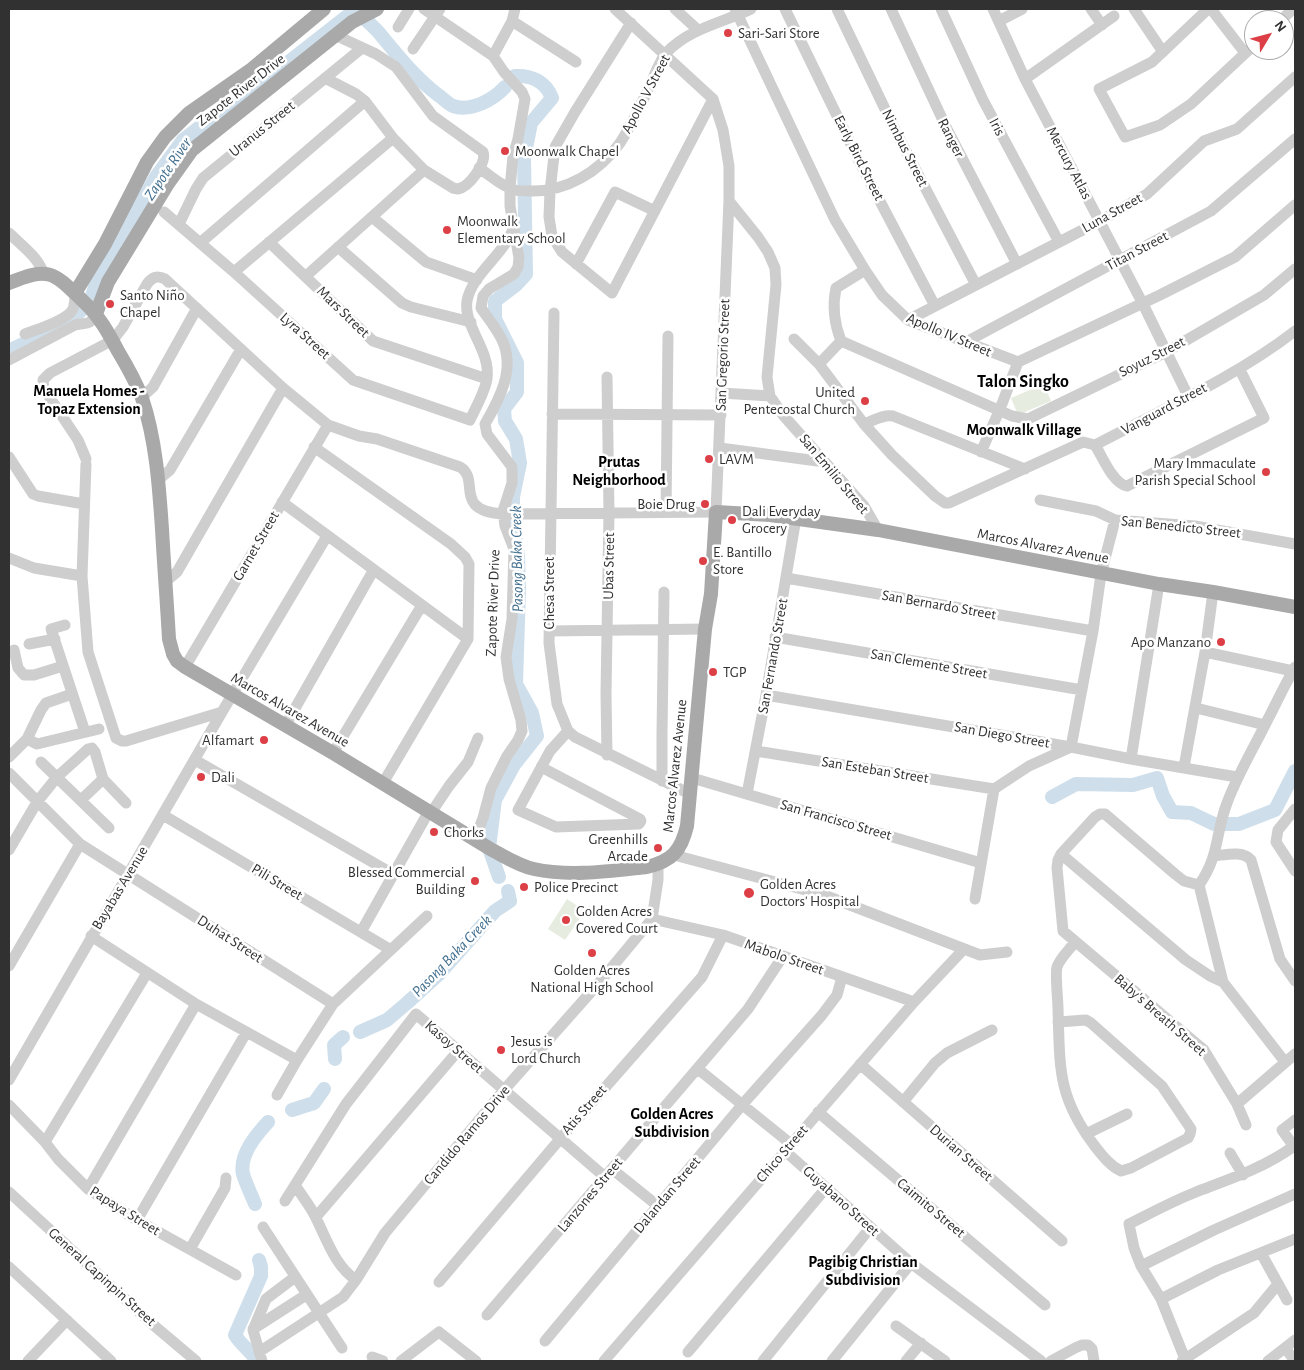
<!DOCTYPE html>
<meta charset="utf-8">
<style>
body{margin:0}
#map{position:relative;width:1304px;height:1370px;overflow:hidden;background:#fff;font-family:"Alegreya Sans",sans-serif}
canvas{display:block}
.frame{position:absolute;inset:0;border:10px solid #313131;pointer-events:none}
.north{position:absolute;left:1244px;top:10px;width:50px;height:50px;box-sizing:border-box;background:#fff;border:1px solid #adadad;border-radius:50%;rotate:53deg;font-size:14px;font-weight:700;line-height:20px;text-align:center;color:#313131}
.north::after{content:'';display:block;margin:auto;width:18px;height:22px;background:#dc3f46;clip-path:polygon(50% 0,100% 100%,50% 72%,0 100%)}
</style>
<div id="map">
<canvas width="1304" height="1370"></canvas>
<div class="frame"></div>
<div class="north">N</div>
</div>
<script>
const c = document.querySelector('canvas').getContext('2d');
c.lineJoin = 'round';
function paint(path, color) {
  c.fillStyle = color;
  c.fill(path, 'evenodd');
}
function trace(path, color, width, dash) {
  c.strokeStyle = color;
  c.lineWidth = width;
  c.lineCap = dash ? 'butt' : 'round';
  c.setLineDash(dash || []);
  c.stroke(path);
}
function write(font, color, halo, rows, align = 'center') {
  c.font = font + ' "Alegreya Sans",sans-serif';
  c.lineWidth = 5;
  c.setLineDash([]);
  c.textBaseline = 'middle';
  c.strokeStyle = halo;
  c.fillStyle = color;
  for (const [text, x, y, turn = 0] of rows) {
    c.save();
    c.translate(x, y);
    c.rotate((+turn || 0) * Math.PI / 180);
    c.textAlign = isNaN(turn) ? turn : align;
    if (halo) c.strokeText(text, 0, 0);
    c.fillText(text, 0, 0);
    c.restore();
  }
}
paint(new Path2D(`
 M 1044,384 L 1051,401 L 1018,415 L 1011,398 Z
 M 567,899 L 585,911 L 565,940 L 548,929 Z`), '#e6ede0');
paint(new Path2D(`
 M 345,9 L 373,9 L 194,141 L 95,302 L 88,297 L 86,292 L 89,282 L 150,173 L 178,135 L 200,118 L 239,92 Z`), '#cedfeb');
trace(new Path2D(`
 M 355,10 C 363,18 373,25 380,34 C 398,56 415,77 438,95 C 443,98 448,104 453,106 C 471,112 493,100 505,87
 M 9,351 C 34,338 80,322 92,296
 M 1052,797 L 1076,784 L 1133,785 L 1157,778 L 1163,796 L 1172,812 L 1191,813 L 1214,824 L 1239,824 L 1275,810 L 1295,771
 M 499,877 L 489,848 L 495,800 L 514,765 L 537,736 L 532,713 L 516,684 L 519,589 L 518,555 L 513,524 L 513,497 L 520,463 L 516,439 L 505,421 L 504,409 L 517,392 L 517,363 L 495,319 L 495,301 L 516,285 L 526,274 L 524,159 L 531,123 L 552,98 C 546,82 532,75 515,76 L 513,78
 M 360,1032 L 387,1020 L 407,1003 L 439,974 L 495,911 L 510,901 L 508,891
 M 335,1059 L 334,1045 L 343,1037
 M 292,1110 L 314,1103 L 324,1089
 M 255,1204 C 251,1194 246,1184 243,1174 C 239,1155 256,1135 268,1122
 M 257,1361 C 251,1351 241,1345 235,1335 L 261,1276 L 261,1267 L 259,1260`), '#cedfeb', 14);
trace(new Path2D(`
 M 424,9 L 493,56
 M 675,9 L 698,30
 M 735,9 L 835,220 L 865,270 L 882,295 L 908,320 L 1018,362 L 1160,295 L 1235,257 L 1295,205
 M 785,9 L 862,167 L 935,306
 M 837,9 L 897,134 L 976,285
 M 891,9 L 947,129 L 1017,264
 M 941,9 L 983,100 L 1059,242
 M 993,9 L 1025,79 L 1143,304 L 1188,396
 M 1091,9 L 1102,25
 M 1134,9 L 1163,52
 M 1208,9 L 1152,62 L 1099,89 L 1125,137 L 1160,125 L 1191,104 L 1254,45
 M 1211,9 L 1245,53
 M 1281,20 L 1291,11
 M 512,21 L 576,62
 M 999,21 L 1022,9
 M 631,23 L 575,112 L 555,147 L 550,191 L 549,217 L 552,236 L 562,252 L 612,293 L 713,99
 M 398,27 L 409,9
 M 413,49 L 440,9
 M 325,78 L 356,94 L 365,101 L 393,138 L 424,170 L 453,188 L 458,189 C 469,187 487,163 483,152 L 433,116 L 396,67 L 376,54 L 335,35
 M 1025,79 L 1114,16
 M 479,168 C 490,175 502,187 515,190 C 519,191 525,191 530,191 C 566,192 599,172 620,143 C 630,128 637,112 645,96 C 652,83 658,62 667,52 C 690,28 722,23 751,9
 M 729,201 L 758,237 L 768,252 L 775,268 L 776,285 L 767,377 L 770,396 L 783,415 L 864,506 L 878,530
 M 164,212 L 234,272 L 353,380 L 470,420 C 475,409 486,390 487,378 C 491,351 463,326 467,301 C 471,279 493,262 505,244 C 509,239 511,233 514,227
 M 372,217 L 426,262 L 477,280
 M 179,224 L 196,189 L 203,178 L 362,48
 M 9,233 C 21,245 37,256 43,272
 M 269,242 L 373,341 L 487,379
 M 200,243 L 365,101
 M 338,247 L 402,303 L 411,307 L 471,322
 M 576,264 L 615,192 L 655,211
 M 865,270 L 836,288 C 832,307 834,323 841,341 L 1012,416 L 1028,419 L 1166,352 L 1264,295 L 1295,269
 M 234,272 L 393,138
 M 306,276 L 424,170
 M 554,313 L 549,643 L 557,704 L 568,731 L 575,737 L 690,794
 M 908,320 L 1100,221 L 1147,194 L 1204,141 L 1237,129 L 1295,77
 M 25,334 C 38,329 67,321 73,309 C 75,304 75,298 75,293
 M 794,339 L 819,364 L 864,424 L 892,455 L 935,496 L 945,503 L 949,503 L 1083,442 L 1095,445 C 1163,409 1234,378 1295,331
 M 964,343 L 1211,211 L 1295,139
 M 9,360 L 75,325 C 86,322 89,327 96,314
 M 819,364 L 841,341
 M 607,377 L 609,513 L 606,693 L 607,755
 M 721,393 L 770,396
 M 141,398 L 153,387 L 197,308
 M 552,414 L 721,415
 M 864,424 C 873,421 883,414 893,416 L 1025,469
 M 1095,445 C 1102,456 1113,484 1127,486 L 1264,418 L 1240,370
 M 314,447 L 451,544 L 465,557 L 469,564 L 468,639
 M 720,448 L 825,462
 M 981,452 L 1000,409 L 1018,362
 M 9,457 L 33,494 L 38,496 L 84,504
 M 86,459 L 78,440 L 44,389 L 43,380 L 50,373 L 113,340 L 123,327 L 147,284 C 152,277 157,275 165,279 L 283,388 L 328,425 L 359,436 L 377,439 L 460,467 C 481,479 452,511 503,514 L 716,512 L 729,200 L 729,166 L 723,130 L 713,99 L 615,9
 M 86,464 L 82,576 L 88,652 L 116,738 L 122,741 L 126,741 L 222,712
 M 158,480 L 170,470 L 241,349
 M 1040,500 L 1096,511 L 1115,520 L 1195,526 L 1295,544
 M 282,502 L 468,639
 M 666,512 L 668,336
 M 9,558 L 34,568 L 82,576
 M 786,578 L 1093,631
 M 165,582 L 177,572 L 283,388
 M 65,625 L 51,629 L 85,732
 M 549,631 L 705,629
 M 775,637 L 1082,690
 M 29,644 L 55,639
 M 14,650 L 18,668 L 24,675 L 34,675 L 63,666
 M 1205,652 L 1293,671
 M 185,667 L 328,425
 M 766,695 L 1071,747 L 1131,759 L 1237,777
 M 1196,708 L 1265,725
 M 285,726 L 373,571
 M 27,739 L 37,744 L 99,729
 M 756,751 L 994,789
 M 333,753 L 422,605
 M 9,757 L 27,739 L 41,710 L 46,703 L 72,694
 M 1131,759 L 1159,584
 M 195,760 L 393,874
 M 41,762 L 109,828
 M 541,767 L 640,819 L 641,821 L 639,824 L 556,827 L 518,810 L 550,751 L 568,731
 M 1184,767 L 1205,652 L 1213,592
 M 9,773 L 80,844 L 333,1004
 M 692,778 L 981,863
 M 103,779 L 126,803
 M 662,781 L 662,734 L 664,592
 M 383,783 L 468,639
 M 747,794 L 766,695 L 796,518
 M 1295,809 L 1278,830 L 1276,842 L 1295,871
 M 431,813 L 449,786 L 468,762 L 478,738
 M 163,815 L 391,950
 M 475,839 L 483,818 L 491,788 L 507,756 L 518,740 L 522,731 L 521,720 L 509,679 L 506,657 L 512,619 L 514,549 L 505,526 L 503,511 L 512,483 L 512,467 L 487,434 L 485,424 C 499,400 516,369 502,340 C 497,329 488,318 481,308 L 483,296 L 489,289 L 514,274 L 518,267 L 519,258 L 510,206 L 510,188 L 513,156 L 518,139 L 525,99 L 522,92 L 504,72 L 493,56 L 512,21 L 515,9
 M 9,850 L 37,802 L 57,777 L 88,749 L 92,748 L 95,752 L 103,779 L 81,800
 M 1061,854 L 1186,960 L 1210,976 L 1223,982
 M 674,855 L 824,895 L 980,955 L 1007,952
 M 1214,856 C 1225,855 1243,850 1251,860 L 1280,959 L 1295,981
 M 1199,885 L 1184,881 L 1175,874 L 1105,814 L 1100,814 L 1095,817 L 1061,854 L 1058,860 L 1057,868 L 1063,931 L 1204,1050 L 1237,1104 L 1246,1125
 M 975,899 L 994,789 L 1029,766 L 1071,747 L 1093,631 L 1101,574 L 1115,520
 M 652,919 L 723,935 L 914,1002
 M 361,932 L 429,811
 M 91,936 L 196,1004 L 297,1060
 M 9,966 L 80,844
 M 1058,1022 L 1086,1020 L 1091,1023 L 1162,1086 L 1191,1129 L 1190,1134 L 1188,1138 L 1131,1168 L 1121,1171 C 1110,1166 1102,1155 1094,1145 C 1057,1096 1060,1067 1058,1009 C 1058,1000 1055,973 1057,967 C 1060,958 1070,949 1075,942
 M 1285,1062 L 1223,982 L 1199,885 C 1220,855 1215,834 1227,803 C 1237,776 1252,751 1265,725 C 1275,706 1284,686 1295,667
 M 860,1064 L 1062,1241
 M 698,1069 L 791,1144
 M 9,1080 L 222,712 L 327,536
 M 277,1095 L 297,1060 L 333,1004 L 427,916
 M 903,1102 L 935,1063 L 947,1053 L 992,1030
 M 1237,1104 L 1295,1054
 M 9,1105 L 45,1142 L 58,1159 L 88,1189 L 137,1220 L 236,1275
 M 818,1112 L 1045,1305
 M 1295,1120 L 1282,1130 L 1295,1148
 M 1086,1134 L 1127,1114
 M 45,1142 L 147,973
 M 785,1151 L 911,1263 L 1041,1361
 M 1230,1153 L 1243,1175
 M 612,1169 L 658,1206
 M 295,1185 C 302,1196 311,1207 316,1218 C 327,1240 335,1266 356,1280
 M 88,1189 L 196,1004
 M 9,1192 L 151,1323 L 196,1361
 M 285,1201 L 346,1104 L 416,1014 L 605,1177
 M 316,1217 L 458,1051
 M 137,1220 L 246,1033
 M 263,1227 L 342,1348
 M 190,1249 L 225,1188 L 226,1178
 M 1261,1253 L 1287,1300
 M 1141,1266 L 1214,1230 L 1295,1194
 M 9,1267 L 111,1361
 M 439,1282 L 560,1139 L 702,977 L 723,935
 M 1161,1299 L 1218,1270 L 1295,1239
 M 487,1315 L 748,1009 L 783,956
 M 896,1326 L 945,1361
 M 253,1329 L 306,1295
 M 545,1341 L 742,1105 L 822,1015 L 837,995 L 842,977
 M 1285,1348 L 1295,1361
 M 259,1352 L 343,1297 L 356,1280 L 385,1233 L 504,1090 L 598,984 L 652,919 L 658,880 L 658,864
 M 688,1352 L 826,1188
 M 372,1357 L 383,1361
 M 1185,1359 L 1161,1299 L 1141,1266 L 1134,1248 L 1129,1224 C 1151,1213 1173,1201 1196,1192 C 1230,1179 1264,1168 1294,1146
 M 28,1361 L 67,1320
 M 262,1361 L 253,1330 L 266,1299 L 295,1277
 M 401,1361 L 439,1332 L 476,1361
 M 604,1361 L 914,1002 L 963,950
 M 763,1361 L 870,1228
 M 832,1361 L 911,1263
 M 906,1361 L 921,1343
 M 1051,1361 L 1075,1348 L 1082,1345 L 1088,1345 L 1092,1349 L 1094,1361
 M 1182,1361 L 1254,1313 L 1278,1284
 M 1268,1361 L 1295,1340`), '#cecece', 11);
trace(new Path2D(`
 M 9,283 C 50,266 53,272 84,302 C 99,316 108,332 118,351 C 127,366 136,382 142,398 C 156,440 159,485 162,529 C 164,566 167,602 169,639 L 173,654 L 177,661 L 185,667 L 333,753 L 492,850 C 506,857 519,866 534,869 C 570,877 610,871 647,867 C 672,861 681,851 687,826 L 705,629 L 711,594 L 716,512 L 770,515 L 878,530 L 1159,584 L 1213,592 L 1295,607
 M 75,293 L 105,244 L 147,162 L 165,137 L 189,113 L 252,69 L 324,9
 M 96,314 L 108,282 L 167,185 L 192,150 L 352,22 L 377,9`), '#a9a9a9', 14);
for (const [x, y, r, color] of [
 [728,33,5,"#dc3f46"],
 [505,151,5,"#dc3f46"],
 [447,230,5,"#dc3f46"],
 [110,304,5,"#dc3f46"],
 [865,401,5,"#dc3f46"],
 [709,459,5,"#dc3f46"],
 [1266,472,5,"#dc3f46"],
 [705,504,5,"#dc3f46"],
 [732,520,5,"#dc3f46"],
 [703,561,5,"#dc3f46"],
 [1221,642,5,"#dc3f46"],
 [713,672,5,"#dc3f46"],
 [264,740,5,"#dc3f46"],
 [201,777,5,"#dc3f46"],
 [434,832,5,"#dc3f46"],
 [658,848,5,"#dc3f46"],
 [475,881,5,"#dc3f46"],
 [524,887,5,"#dc3f46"],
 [749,893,6,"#dc3f46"],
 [566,920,5,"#dc3f46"],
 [592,953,5,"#dc3f46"],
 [501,1050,5,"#dc3f46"]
]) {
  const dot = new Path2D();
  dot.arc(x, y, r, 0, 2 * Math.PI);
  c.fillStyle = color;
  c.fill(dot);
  trace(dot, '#fff', 2);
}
write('15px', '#313131', '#fff', [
 ["Sari-Sari Store",738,33],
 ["Moonwalk Chapel",515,151],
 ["Moonwalk",457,221],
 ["Elementary School",457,238],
 ["Santo Niño",120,295],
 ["Chapel",120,312],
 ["United",855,392,"right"],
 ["Pentecostal Church",855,409,"right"],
 ["LAVM",719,459],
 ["Mary Immaculate",1256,463,"right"],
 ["Parish Special School",1256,480,"right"],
 ["Boie Drug",695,504,"right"],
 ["Dali Everyday",742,511],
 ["Grocery",742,528],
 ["E. Bantillo",713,552],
 ["Store",713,569],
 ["Apo Manzano",1211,642,"right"],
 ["TGP",723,672],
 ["Alfamart",254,740,"right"],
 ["Dali",211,777],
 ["Chorks",444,832],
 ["Greenhills",648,839,"right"],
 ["Arcade",648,856,"right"],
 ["Blessed Commercial",465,872,"right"],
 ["Building",465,889,"right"],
 ["Golden Acres",760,884],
 ["Doctors' Hospital",760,901],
 ["Police Precinct",534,887],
 ["Golden Acres",576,911],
 ["Covered Court",576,928],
 ["Golden Acres",592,970,"center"],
 ["National High School",592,987,"center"],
 ["Jesus is",511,1041],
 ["Lord Church",511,1058]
], 'left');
write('15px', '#313131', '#fff', [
 ["Zapote River Drive",241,90,-38],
 ["Apollo V Street",646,94,-62],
 ["Iris",997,127,62],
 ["Uranus Street",262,129,-39],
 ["Ranger",951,138,63],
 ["Nimbus Street",905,148,63],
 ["Early Bird Street",859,158,63],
 ["Mercury Atlas",1069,163,62],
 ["Luna Street",1112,213,-29],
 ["Titan Street",1137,251,-28],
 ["Mars Street",343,312,44],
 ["Apollo IV Street",949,335,23],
 ["Lyra Street",305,336,42],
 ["San Gregorio Street",723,355,-88],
 ["Soyuz Street",1152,357,-27],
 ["Vanguard Street",1164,409,-28],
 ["San Emilio Street",834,474,50],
 ["San Benedicto Street",1181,527,6],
 ["Garnet Street",256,546,-60],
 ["Marcos Alvarez Avenue",1043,546,11],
 ["Ubas Street",609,566,-89],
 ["Chesa Street",549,593,-90],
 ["Zapote River Drive",493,603,-88],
 ["San Bernardo Street",939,605,10],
 ["San Fernando Street",773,656,-80],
 ["San Clemente Street",929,664,10],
 ["Marcos Alvarez Avenue",290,710,30],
 ["San Diego Street",1002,735,10],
 ["Marcos Alvarez Avenue",675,766,-84],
 ["San Esteban Street",875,770,9],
 ["San Francisco Street",836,820,16],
 ["Pili Street",277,882,31],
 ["Bayabas Avenue",120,888,-59],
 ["Duhat Street",230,939,33],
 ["Mabolo Street",784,957,19],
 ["Baby's Breath Street",1160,1015,41],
 ["Kasoy Street",454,1047,41],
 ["Atis Street",584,1110,-49],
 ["Candido Ramos Drive",467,1135,-50],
 ["Durian Street",961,1153,41],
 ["Chico Street",782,1154,-49],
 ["Lanzones Street",590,1195,-50],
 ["Dalandan Street",667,1195,-50],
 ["Guyabano Street",841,1201,42],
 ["Caimito Street",931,1208,40],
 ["Papaya Street",125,1211,32],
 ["General Capinpin Street",102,1277,42]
]);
write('italic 16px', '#426f8f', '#fff', [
 ["Zapote River",168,169,-56],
 ["Pasong Baka Creek",517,559,-91],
 ["Pasong Baka Creek",452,956,-46]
]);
write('bold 16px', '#000', '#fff', [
 ["Manuela Homes -",89,391],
 ["Topaz Extension",89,409],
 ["Moonwalk Village",1024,430],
 ["Prutas",619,462],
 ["Neighborhood",619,480],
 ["Golden Acres",672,1114],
 ["Subdivision",672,1132],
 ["Pagibig Christian",863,1262],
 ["Subdivision",863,1280]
]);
write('bold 18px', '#000', '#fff', [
 ["Talon Singko",1023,382]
]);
</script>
